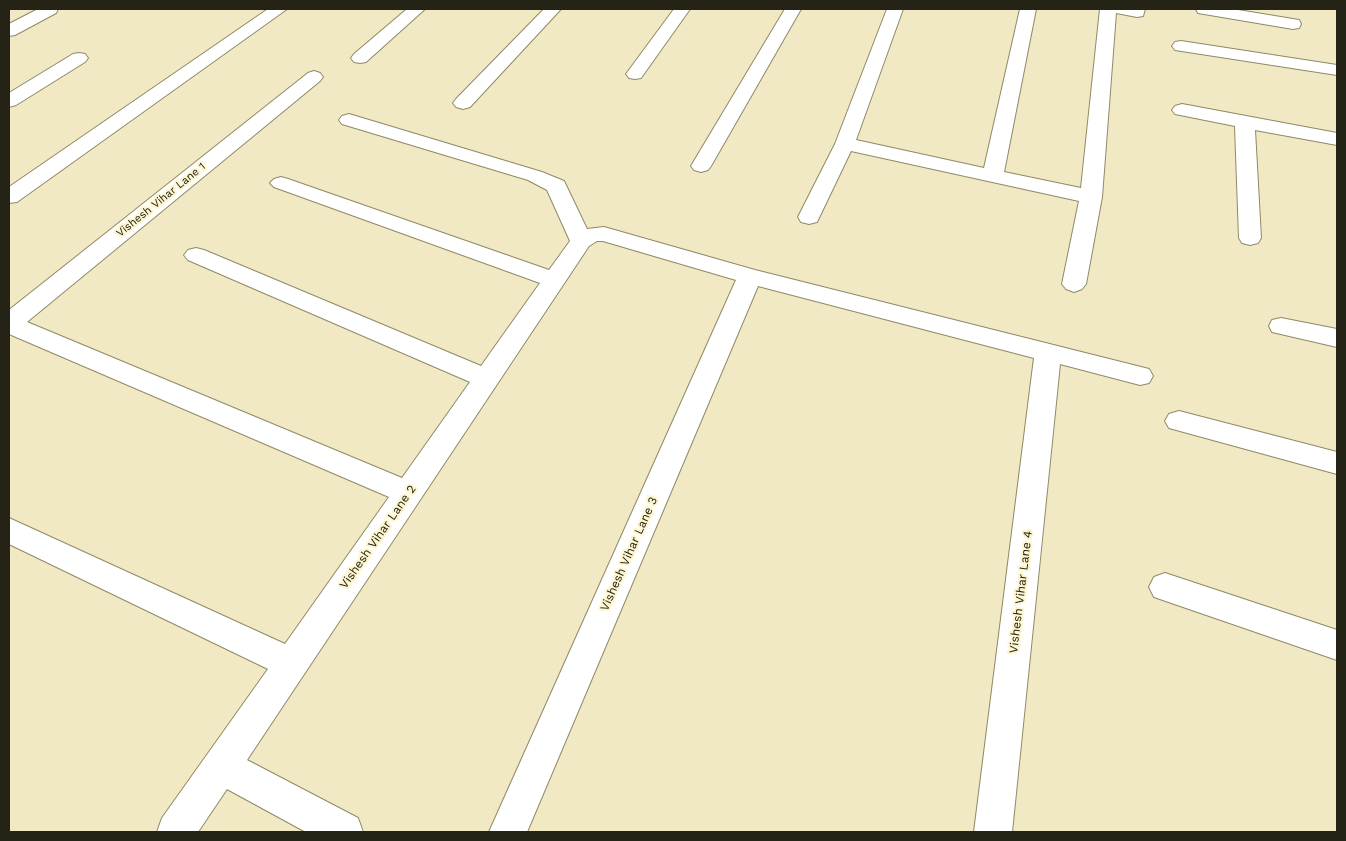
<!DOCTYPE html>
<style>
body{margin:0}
#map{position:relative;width:1346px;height:841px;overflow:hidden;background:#f0e9c4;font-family:"Work Sans",sans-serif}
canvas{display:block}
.frame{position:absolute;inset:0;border:10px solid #252315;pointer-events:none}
</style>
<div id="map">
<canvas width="1346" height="841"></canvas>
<div class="frame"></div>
</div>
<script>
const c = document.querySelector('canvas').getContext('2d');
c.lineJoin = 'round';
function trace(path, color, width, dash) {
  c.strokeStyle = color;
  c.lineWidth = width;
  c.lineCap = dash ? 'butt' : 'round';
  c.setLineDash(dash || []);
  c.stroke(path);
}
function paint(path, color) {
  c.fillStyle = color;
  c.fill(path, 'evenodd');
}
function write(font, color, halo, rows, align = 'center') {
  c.font = font + ' "Work Sans",sans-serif';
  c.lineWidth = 4.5;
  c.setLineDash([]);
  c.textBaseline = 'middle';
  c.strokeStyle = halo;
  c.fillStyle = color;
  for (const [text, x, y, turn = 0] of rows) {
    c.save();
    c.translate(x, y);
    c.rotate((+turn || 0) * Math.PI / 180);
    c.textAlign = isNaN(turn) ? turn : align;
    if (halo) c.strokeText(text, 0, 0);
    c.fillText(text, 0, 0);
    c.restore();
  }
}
const minor = new Path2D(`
 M 38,9 L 58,9 L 56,13 L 15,35 L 9,36 L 9,24 Z
 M 268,9 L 287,9 L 17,202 L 9,203 L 9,187 Z
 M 407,9 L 425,9 L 366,62 L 360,63 L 354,62 L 351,58 L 354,54 Z
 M 544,9 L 561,9 L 470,107 L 463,109 L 456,107 L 453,103 L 456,99 Z
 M 674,9 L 690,9 L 641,78 L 635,79 L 629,78 L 626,74 Z
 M 785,9 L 801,9 L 711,166 L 708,170 L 701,172 L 694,170 L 691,166 Z
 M 887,9 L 903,9 L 856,140 L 984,168 L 1020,9 L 1036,9 L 1004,172 L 1081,188 L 1100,9 L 1145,9 L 1143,16 L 1137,17 L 1116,13 L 1102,197 L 1086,284 L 1082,289 L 1074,292 L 1066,289 L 1062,284 L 1079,201 L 851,151 L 817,222 L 809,224 L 801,222 L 798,217 L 835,144 Z
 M 1196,9 L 1232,9 L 1293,19 L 1299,20 L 1301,24 L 1299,28 L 1293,29 L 1204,14 L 1198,13 Z
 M 1181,41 L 1337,65 L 1337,75 L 1175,50 L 1172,46 L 1175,42 Z
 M 79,53 L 85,54 L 88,58 L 85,62 L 16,105 L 9,107 L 9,93 L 73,54 Z
 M 314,71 L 320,73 L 323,77 L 320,81 L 27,322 L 402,478 L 470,382 L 188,260 L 184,255 L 188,250 L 196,248 L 204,250 L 481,366 L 540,283 L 274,187 L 270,183 L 274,179 L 281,177 L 288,179 L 549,270 L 570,241 L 547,190 L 528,180 L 342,124 L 339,120 L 342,116 L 349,114 L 542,172 L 564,181 L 587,229 L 604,227 L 755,270 L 1149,369 L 1153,376 L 1149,383 L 1140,385 L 1060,364 L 1012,832 L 974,832 L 1034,358 L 758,286 L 527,832 L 489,832 L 736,280 L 603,241 L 597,241 L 589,246 L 247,760 L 358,818 L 363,832 L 306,832 L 227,789 L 198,832 L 157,832 L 162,818 L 268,669 L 9,544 L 9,518 L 285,644 L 389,497 L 9,334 L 9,310 L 308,73 Z
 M 1182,104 L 1337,133 L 1337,145 L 1255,130 L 1261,238 L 1258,243 L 1250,245 L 1242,243 L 1239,238 L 1235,126 L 1175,114 L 1172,110 L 1175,106 Z
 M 1281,318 L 1337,329 L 1337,347 L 1272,332 L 1269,326 L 1272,320 Z
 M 1179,411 L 1337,452 L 1337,474 L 1169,428 L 1165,421 L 1169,414 Z
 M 1165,573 L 1337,630 L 1337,660 L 1154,597 L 1149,587 L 1154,577 Z`);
trace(minor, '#8f8966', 2);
paint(minor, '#fff');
write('11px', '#252315', '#fdf6d1', [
 ["Vishesh Vihar Lane 1",161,200,-39]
]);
write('12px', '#252315', '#fdf6d1', [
 ["Vishesh Vihar Lane 2",378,537,-55],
 ["Vishesh Vihar Lane 3",629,554,-66],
 ["Vishesh Vihar Lane 4",1021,592,-83]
]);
</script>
